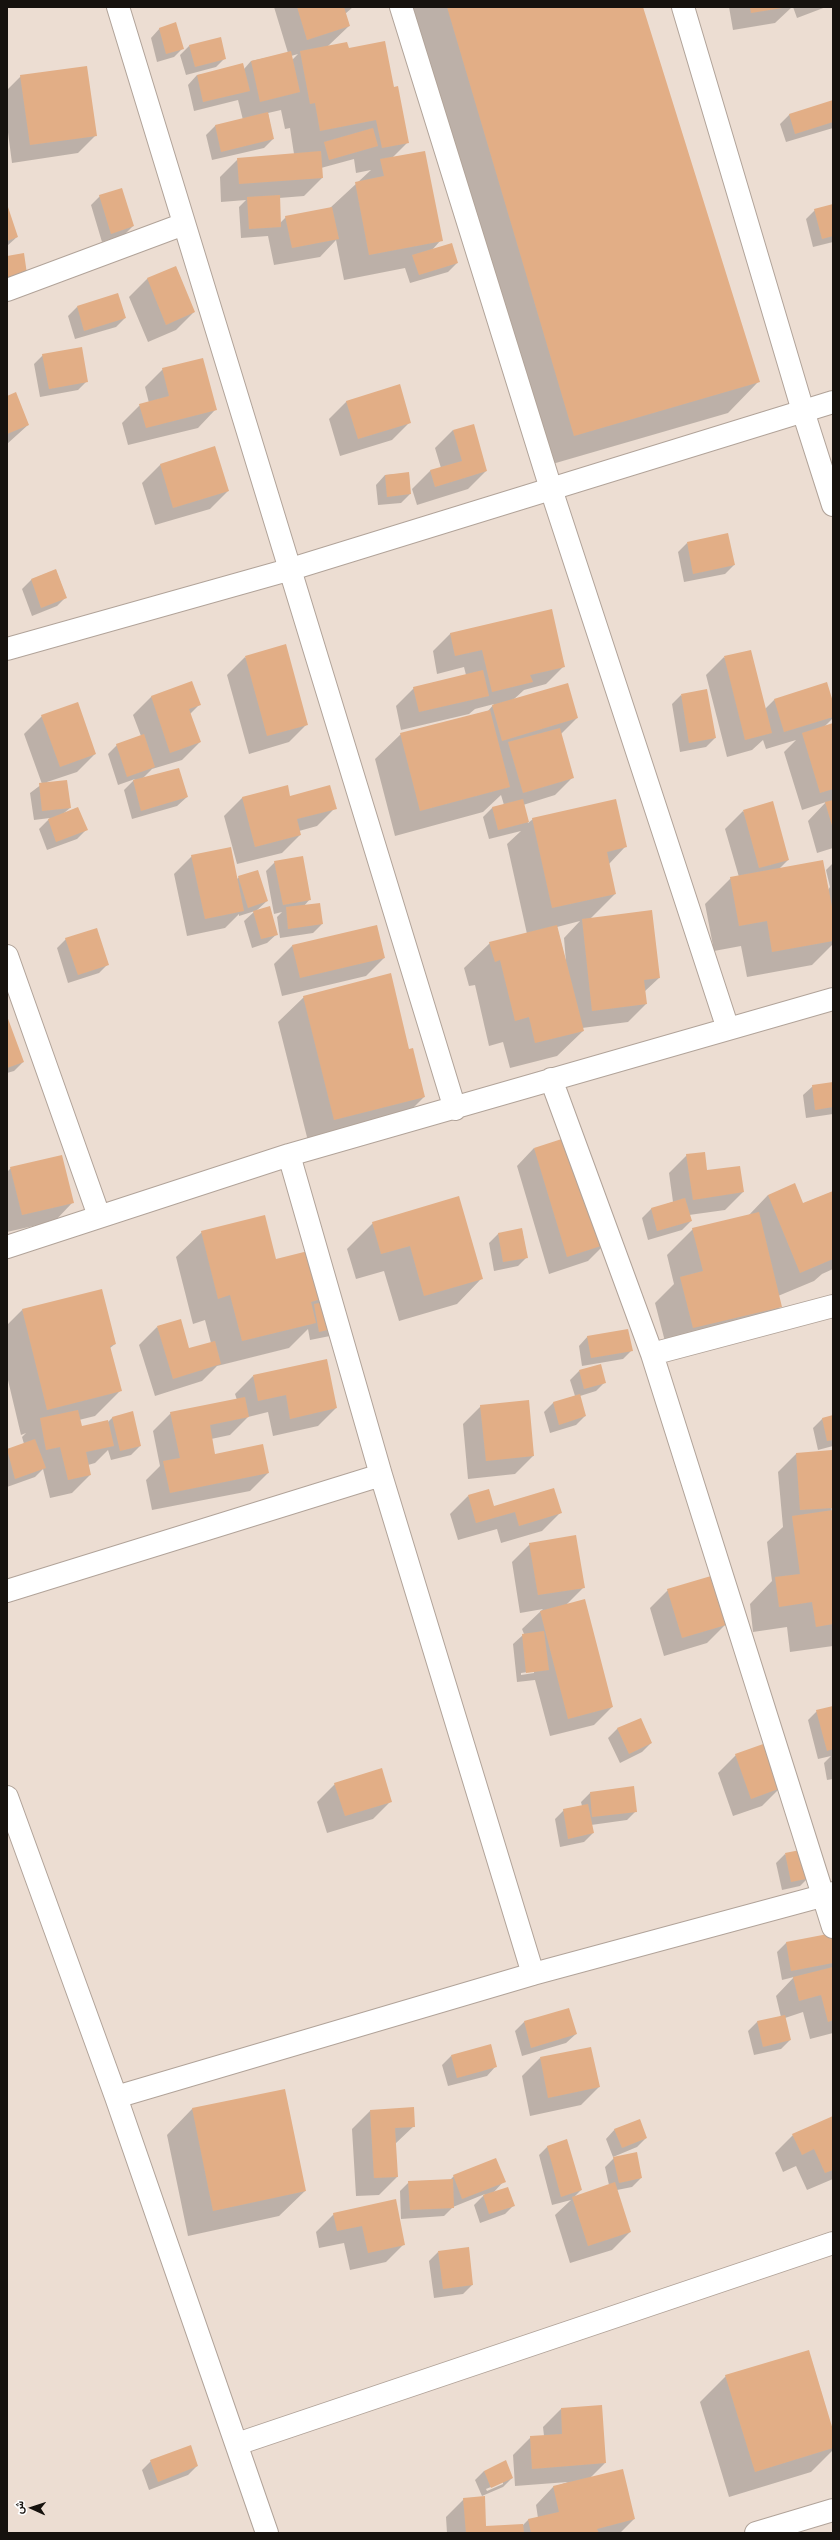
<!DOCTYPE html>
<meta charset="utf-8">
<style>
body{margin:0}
#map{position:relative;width:840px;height:2540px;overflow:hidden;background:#ecddd2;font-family:"Work Sans",Vazirmatn,sans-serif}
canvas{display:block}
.frame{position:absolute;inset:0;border:8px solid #16120e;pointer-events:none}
.north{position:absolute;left:12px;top:2488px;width:40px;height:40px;-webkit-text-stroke:3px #fff;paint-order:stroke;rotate:273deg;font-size:11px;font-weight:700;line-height:16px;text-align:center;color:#16120e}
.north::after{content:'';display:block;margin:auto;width:14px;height:18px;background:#16120e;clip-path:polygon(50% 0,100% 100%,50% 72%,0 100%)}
</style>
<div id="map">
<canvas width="840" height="2540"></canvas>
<div class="frame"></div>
<div class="north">ش</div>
</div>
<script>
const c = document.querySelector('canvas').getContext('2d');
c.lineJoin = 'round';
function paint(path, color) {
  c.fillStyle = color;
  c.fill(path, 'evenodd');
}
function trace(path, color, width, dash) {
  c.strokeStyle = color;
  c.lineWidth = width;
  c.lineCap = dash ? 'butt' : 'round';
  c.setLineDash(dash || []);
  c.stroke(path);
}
paint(new Path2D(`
 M 274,7 L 353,7 L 345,14 L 349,26 L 328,46 L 348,49 L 393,88 L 408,142 L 392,158 L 441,240 L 432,250 L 457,263 L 448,272 L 410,283 L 405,268 L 344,280 L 336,240 L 320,257 L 274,265 L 268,236 L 241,238 L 239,207 L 246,200 L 221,202 L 220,177 L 238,159 L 294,154 L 290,128 L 285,129 L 281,110 L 268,113 L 273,139 L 264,148 L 212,160 L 206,135 L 215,126 L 243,120 L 238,100 L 194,111 L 188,85 L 197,75 L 244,69 L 251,61 L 288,53 ZM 298,54 L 292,60 L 291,56 ZM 354,159 L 356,173 L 371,170 L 330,208 L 286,217 L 280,223 L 279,198 L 304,196 L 322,178 L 321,168 Z
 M 407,7 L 642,7 L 759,381 L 728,413 L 542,467 Z
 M 729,7 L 792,7 L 775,23 L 733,30 Z
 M 793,7 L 826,7 L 797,18 Z
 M 160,28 L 183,48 L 174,57 L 157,62 L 151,38 Z
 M 189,46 L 225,58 L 216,67 L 186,75 L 180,55 Z
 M 21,76 L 96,135 L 78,153 L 12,163 L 7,125 L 7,90 Z
 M 833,101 L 833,128 L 786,142 L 780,124 L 789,115 Z
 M 100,196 L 133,226 L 124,235 L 102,242 L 91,205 Z
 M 833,205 L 833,242 L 813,247 L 806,219 L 815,210 Z
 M 7,206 L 17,237 L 7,246 Z
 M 176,267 L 194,312 L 176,330 L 148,342 L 129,297 L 147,279 Z
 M 77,307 L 125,318 L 116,327 L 75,339 L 68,316 Z
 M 43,355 L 87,381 L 78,390 L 40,397 L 34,364 Z
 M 163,369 L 215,410 L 198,428 L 128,445 L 122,423 L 140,405 L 149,403 L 145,387 Z
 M 7,397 L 28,425 L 7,444 Z
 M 347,401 L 410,422 L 392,440 L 340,456 L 329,419 Z
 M 453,430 L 486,471 L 468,489 L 417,505 L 412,489 L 430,471 L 441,468 L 435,448 Z
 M 215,448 L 228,491 L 210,509 L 155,525 L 142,483 L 160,465 Z
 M 409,473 L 410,494 L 401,503 L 378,505 L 376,485 L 385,475 Z
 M 687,543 L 734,565 L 725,574 L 684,582 L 678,552 Z
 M 56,570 L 66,597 L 57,606 L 32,616 L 22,589 L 31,580 Z
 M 451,633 L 564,666 L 546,684 L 524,690 L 513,700 L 577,718 L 561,734 L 573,777 L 555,795 L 523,805 L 528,823 L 533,819 L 625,847 L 609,864 L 615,894 L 590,919 L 659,978 L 644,992 L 646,1004 L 628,1022 L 582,1028 L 583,1031 L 557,1056 L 510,1068 L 503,1042 L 489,1046 L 475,985 L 469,986 L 464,968 L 490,943 L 527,934 L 507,844 L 521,831 L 489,839 L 483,817 L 492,808 L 504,805 L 501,795 L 483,812 L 395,836 L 375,759 L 401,734 L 488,711 L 494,704 L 475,709 L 469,714 L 401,730 L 396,706 L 414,688 L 466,675 L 464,667 L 437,674 L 433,651 ZM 580,921 L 564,938 L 566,962 L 557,927 Z
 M 245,657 L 307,724 L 289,742 L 249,754 L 227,675 Z
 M 724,657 L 765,709 L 774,700 L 833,706 L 833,718 L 824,727 L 833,724 L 833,848 L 817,853 L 808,821 L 826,802 L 802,810 L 784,752 L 796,740 L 766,749 L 763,740 L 752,750 L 727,757 L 706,675 Z
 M 191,683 L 199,705 L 190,714 L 200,742 L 182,760 L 152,769 L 142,779 L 187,797 L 177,806 L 132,819 L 124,790 L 135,779 L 118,785 L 108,754 L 117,745 L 141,736 L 133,715 L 151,697 Z
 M 681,695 L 715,738 L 706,747 L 680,752 L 672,704 Z
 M 42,716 L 95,754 L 77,772 L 47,782 L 70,808 L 64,813 L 86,830 L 77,839 L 47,850 L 39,829 L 50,818 L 34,820 L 30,793 L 42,784 L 24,734 Z
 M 290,797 L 335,808 L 317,826 L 299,831 L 300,835 L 282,853 L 237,864 L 224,816 L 242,798 Z
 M 743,811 L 788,860 L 779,869 L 828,890 L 830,887 L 826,870 L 833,863 L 833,944 L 812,965 L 747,977 L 741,946 L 714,951 L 705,904 L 731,878 L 739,877 L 725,829 Z
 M 192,856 L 236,880 L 239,877 L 267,901 L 256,911 L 277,934 L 267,943 L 252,948 L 244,921 L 255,911 L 239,916 L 239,914 L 225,928 L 187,936 L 174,874 Z
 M 275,862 L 310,899 L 304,906 L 322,924 L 313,933 L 280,938 L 277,917 L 282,912 L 274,914 L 266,871 Z
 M 66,939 L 108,964 L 99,973 L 68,983 L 57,948 Z
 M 292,946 L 384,958 L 366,976 L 282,996 L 274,964 Z
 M 304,997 L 409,1050 L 424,1097 L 398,1123 L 309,1145 L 278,1022 Z
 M 7,1019 L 23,1062 L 14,1071 L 7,1073 Z
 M 833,1083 L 833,1114 L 806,1118 L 803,1095 L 813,1086 Z
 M 534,1148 L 606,1243 L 588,1261 L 549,1274 L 517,1166 Z
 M 687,1155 L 707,1172 L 743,1192 L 725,1210 L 689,1215 L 691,1221 L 682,1230 L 648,1240 L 642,1218 L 651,1209 L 673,1202 L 669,1173 Z
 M 11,1168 L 72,1203 L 55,1221 L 7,1232 L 7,1172 Z
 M 833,1192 L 833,1269 L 822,1274 L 814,1281 L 778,1296 L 781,1306 L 755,1332 L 668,1353 L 655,1303 L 674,1284 L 667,1255 L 693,1229 L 748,1216 L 768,1195 L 802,1204 Z
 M 373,1223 L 482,1278 L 457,1304 L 399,1321 L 384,1271 L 356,1279 L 347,1249 Z
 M 522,1230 L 527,1257 L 518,1266 L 494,1271 L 489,1243 L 498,1234 Z
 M 202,1232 L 275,1260 L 319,1249 L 330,1336 L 310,1340 L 308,1329 L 289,1348 L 217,1366 L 202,1381 L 155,1396 L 139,1345 L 157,1327 L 188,1349 L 211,1343 L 205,1320 L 193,1324 L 176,1257 Z
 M 22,1310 L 115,1344 L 110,1348 L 120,1391 L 95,1416 L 79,1420 L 81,1427 L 108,1422 L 112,1418 L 132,1412 L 140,1446 L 131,1455 L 111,1460 L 108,1450 L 95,1463 L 88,1465 L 90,1475 L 72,1493 L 50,1498 L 43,1469 L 35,1477 L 7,1487 L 7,1450 L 24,1444 L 22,1437 L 26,1433 L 21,1435 L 7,1376 L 7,1325 Z
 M 588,1336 L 632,1350 L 623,1359 L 582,1366 L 579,1346 Z
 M 579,1371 L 605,1382 L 596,1391 L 580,1396 L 585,1416 L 576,1425 L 550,1433 L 544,1412 L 553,1403 L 575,1396 L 570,1380 Z
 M 253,1376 L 336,1408 L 318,1426 L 273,1436 L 268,1412 L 248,1417 L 230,1435 L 211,1439 L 214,1455 L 268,1473 L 250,1491 L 152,1510 L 146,1480 L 160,1466 L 153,1431 L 171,1413 L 237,1400 L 235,1394 Z
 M 481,1406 L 533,1456 L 515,1474 L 468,1479 L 463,1424 Z
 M 833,1416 L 833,1446 L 818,1450 L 813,1428 L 822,1419 Z
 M 831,1451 L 833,1646 L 790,1652 L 787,1627 L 753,1632 L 750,1604 L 772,1581 L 767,1542 L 783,1527 L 778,1472 L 796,1454 Z
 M 468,1496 L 494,1507 L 560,1513 L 542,1531 L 501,1543 L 497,1529 L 458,1540 L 450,1514 Z
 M 530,1544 L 584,1587 L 566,1605 L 612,1707 L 594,1725 L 550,1736 L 535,1680 L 517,1682 L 513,1644 L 524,1634 L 522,1629 L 543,1609 L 520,1613 L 512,1562 ZM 534,1671 L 534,1673 L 521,1675 L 521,1673 Z
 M 668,1590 L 725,1625 L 707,1643 L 664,1656 L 650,1608 Z
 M 833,1707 L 833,1779 L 827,1780 L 824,1763 L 831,1756 L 818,1759 L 808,1720 L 817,1711 Z
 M 640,1719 L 651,1743 L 642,1752 L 620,1763 L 608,1738 L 617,1729 Z
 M 736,1755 L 780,1788 L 762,1806 L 733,1816 L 718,1773 Z
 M 335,1784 L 391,1801 L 373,1819 L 327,1833 L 317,1802 Z
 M 590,1793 L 636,1811 L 627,1820 L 591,1825 L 593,1833 L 584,1842 L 560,1847 L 555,1819 L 564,1810 L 582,1806 L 581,1802 Z
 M 785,1854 L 809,1877 L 800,1886 L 782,1890 L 776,1863 Z
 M 832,1934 L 833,2033 L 810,2039 L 803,2012 L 785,2018 L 790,2040 L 781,2049 L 754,2055 L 748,2031 L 757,2022 L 781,2017 L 776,1996 L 794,1977 L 782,1980 L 777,1952 L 786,1943 Z
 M 524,2022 L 576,2034 L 566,2043 L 522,2056 L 515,2031 Z
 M 451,2056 L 496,2066 L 487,2076 L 448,2086 L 442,2065 Z
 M 540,2058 L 599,2087 L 581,2105 L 530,2116 L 522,2076 Z
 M 284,2090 L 305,2191 L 279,2216 L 188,2236 L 167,2135 L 192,2109 Z
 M 370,2111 L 414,2126 L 395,2144 L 397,2177 L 379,2195 L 356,2196 L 352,2129 Z
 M 833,2117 L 833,2179 L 807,2190 L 796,2166 L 783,2172 L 775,2153 L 793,2135 Z
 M 615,2129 L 646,2138 L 637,2147 L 613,2157 L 606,2139 Z
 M 548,2146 L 581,2190 L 574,2197 L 609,2185 L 605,2167 L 614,2158 L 641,2178 L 632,2187 L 617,2190 L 630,2232 L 612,2250 L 570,2263 L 555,2215 L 571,2200 L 552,2205 L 539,2155 Z
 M 454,2176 L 504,2181 L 493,2193 L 514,2205 L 505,2214 L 480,2223 L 474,2205 L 485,2194 L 453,2207 L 444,2216 L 401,2219 L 400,2191 L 409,2182 L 450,2180 Z
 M 395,2200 L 404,2244 L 386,2262 L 350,2270 L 344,2243 L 319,2248 L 316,2232 L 334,2214 Z
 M 438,2252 L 472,2285 L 463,2294 L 434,2298 L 429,2261 Z
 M 726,2376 L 833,2434 L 833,2450 L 811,2472 L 729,2497 L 700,2402 Z
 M 561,2409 L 605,2463 L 590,2478 L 634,2519 L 620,2533 L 447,2533 L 446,2517 L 464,2499 L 485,2528 L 523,2525 L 528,2520 L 538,2518 L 536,2505 L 553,2487 L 568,2482 L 515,2486 L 513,2455 L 531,2437 L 544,2436 L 543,2427 Z
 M 151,2461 L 197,2466 L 188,2475 L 149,2490 L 142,2470 Z
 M 484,2471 L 512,2478 L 503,2487 L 482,2496 L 475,2480 ZM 503,2482 L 503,2484 L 487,2491 L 486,2489 Z`), '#0003');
paint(new Path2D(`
 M 297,7 L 344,7 L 350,26 L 307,40 Z
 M 447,7 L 643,7 L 760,382 L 574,436 Z
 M 750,7 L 782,7 L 782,8 L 751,13 Z
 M 176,22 L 184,49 L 166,54 L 159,28 Z
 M 221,37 L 226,59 L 195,67 L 189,45 Z
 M 385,41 L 394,87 L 398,86 L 409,143 L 382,148 L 376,120 L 320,131 L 315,103 L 310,104 L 300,51 L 347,42 L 349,48 Z
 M 291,51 L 300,92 L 260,102 L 251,61 Z
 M 243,63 L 250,91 L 203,102 L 197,75 Z
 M 87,66 L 97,136 L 30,145 L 20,75 Z
 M 833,100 L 833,122 L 795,134 L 789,114 Z
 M 268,112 L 274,139 L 221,152 L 215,125 Z
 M 373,128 L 378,146 L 329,160 L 324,142 Z
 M 321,151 L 323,178 L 239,184 L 237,158 Z
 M 425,151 L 443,241 L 369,255 L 355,182 L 384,176 L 380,159 Z
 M 122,188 L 134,226 L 111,234 L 99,195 Z
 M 280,195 L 281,227 L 249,229 L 247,197 Z
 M 7,204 L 18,237 L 7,241 Z
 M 833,204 L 833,236 L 822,239 L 814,209 Z
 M 332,207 L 339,239 L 292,248 L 285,216 Z
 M 452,243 L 458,263 L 419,275 L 412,255 Z
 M 24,253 L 28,281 L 7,284 L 7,256 Z
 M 176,266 L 195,312 L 166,325 L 147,278 Z
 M 118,293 L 126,318 L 84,331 L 77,306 Z
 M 82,347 L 88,382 L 49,389 L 42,354 Z
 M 203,358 L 217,410 L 146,428 L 139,404 L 169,396 L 162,368 Z
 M 400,384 L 411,423 L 358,439 L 346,401 Z
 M 16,392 L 29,425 L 7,434 L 7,396 Z
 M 474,424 L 487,471 L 435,487 L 430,470 L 462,461 L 453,430 Z
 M 215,446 L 229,491 L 173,508 L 160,464 Z
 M 409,472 L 411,494 L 387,497 L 385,475 Z
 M 728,533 L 735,565 L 693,574 L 687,542 Z
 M 56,569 L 67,598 L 41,608 L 31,579 Z
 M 552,609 L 565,667 L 530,675 L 533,682 L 492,692 L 482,650 L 455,656 L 450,633 Z
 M 286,644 L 308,725 L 267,736 L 245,656 Z
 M 751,650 L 772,733 L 745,740 L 724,656 Z
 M 483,670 L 489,696 L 419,712 L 413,687 Z
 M 192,681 L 201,705 L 189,709 L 201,742 L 170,753 L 151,696 Z
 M 827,682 L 833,702 L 833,717 L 784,732 L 774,699 Z
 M 568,683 L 578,718 L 502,741 L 492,705 Z
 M 707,689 L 716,738 L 689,743 L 681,694 Z
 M 78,702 L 96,754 L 60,767 L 41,715 Z
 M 490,710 L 510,787 L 420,811 L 400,733 Z
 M 833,723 L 833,789 L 820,793 L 802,733 Z
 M 560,728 L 574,778 L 523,793 L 508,742 Z
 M 144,734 L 155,767 L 127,777 L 116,744 Z
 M 179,768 L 188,797 L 141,811 L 133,780 Z
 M 67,780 L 71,808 L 42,811 L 39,783 Z
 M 288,785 L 290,796 L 330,785 L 337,809 L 297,819 L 301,835 L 255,847 L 242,797 Z
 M 523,799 L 529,822 L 498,830 L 492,807 Z
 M 616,799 L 627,847 L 607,852 L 616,894 L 552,908 L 532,818 Z
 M 833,800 L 833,829 L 825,802 Z
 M 773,801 L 789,860 L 759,868 L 743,810 Z
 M 78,807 L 88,830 L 56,842 L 48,819 Z
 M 231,847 L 244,911 L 205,919 L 191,855 Z
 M 303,856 L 311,900 L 283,905 L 274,861 Z
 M 823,860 L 833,912 L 833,941 L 772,952 L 767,921 L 739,926 L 730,877 Z
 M 258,870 L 268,901 L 248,908 L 238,876 Z
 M 320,903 L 323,924 L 288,929 L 286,907 Z
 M 270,906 L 278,935 L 261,939 L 253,911 Z
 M 652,910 L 660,978 L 644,980 L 647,1004 L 592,1011 L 582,919 Z
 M 377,925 L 385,958 L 300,978 L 292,945 Z
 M 557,925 L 584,1031 L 535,1043 L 529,1017 L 515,1021 L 500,960 L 495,962 L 489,942 Z
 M 97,928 L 109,965 L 78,975 L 65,938 Z
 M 391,973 L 409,1049 L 413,1048 L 425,1097 L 334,1120 L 303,996 Z
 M 7,1016 L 24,1062 L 7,1068 Z
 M 833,1082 L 833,1107 L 815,1110 L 812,1085 Z
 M 574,1135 L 607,1244 L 567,1257 L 534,1148 Z
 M 705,1152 L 707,1170 L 740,1166 L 744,1192 L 693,1200 L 686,1154 Z
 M 62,1155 L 74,1203 L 22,1215 L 10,1167 Z
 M 795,1183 L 803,1203 L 833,1191 L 833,1259 L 800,1273 L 768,1195 Z
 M 459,1196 L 483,1279 L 424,1296 L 410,1246 L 381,1254 L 372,1222 Z
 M 685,1198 L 692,1221 L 657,1231 L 651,1208 Z
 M 759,1212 L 782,1307 L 693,1328 L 680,1277 L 703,1271 L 692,1228 Z
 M 265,1215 L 276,1259 L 320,1248 L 331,1296 L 311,1302 L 316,1323 L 242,1341 L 230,1295 L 218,1299 L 201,1231 Z
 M 522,1228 L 528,1258 L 503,1262 L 498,1233 Z
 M 102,1289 L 116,1344 L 110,1346 L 122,1391 L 47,1410 L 22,1309 Z
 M 335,1300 L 340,1327 L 319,1332 L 314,1304 Z
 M 181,1319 L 189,1348 L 215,1341 L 221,1364 L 173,1379 L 157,1326 Z
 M 628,1329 L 633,1351 L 591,1358 L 587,1336 Z
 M 327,1359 L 337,1408 L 290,1419 L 286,1395 L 258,1401 L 253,1375 Z
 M 601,1364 L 606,1383 L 584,1389 L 579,1370 Z
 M 580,1394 L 586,1416 L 559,1425 L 553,1402 Z
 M 245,1397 L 249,1417 L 210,1425 L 215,1454 L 263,1444 L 269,1473 L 170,1493 L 163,1461 L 180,1458 L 170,1412 Z
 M 529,1400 L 534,1456 L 486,1461 L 480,1405 Z
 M 78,1410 L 82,1426 L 108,1420 L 114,1446 L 86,1452 L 91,1475 L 68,1480 L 60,1447 L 46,1450 L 40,1418 Z
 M 133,1411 L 141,1446 L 120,1451 L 112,1417 Z
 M 833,1415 L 833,1440 L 827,1441 L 822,1418 Z
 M 35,1439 L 46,1468 L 15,1479 L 7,1449 Z
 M 832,1450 L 833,1508 L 800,1510 L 796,1453 Z
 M 554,1488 L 562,1513 L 519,1526 L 515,1512 L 476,1523 L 468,1495 L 489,1489 L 494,1506 Z
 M 833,1510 L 833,1624 L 816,1627 L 812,1602 L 779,1607 L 775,1577 L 800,1574 L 792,1516 Z
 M 576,1535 L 585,1588 L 538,1595 L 529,1543 Z
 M 711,1576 L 726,1625 L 682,1638 L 667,1589 Z
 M 585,1599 L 613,1707 L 568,1719 L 540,1611 Z
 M 544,1631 L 549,1670 L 526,1673 L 522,1634 Z
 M 833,1706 L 833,1749 L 827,1751 L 816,1710 Z
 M 641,1718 L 652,1743 L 629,1754 L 617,1728 Z
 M 766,1743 L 781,1788 L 751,1799 L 735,1754 Z
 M 382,1768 L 392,1802 L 345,1816 L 334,1783 Z
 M 634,1786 L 637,1812 L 592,1817 L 590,1792 Z
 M 588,1804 L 594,1833 L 568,1839 L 563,1809 Z
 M 805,1849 L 811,1878 L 791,1882 L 785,1853 Z
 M 833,1933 L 833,1963 L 791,1971 L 786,1942 Z
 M 833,1967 L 833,2020 L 828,2022 L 821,1995 L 799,2001 L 793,1977 Z
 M 569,2008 L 577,2034 L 531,2048 L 524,2021 Z
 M 785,2015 L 791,2040 L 763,2047 L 757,2021 Z
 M 491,2044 L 497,2067 L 457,2078 L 451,2055 Z
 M 591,2047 L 600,2087 L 548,2098 L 540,2057 Z
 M 285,2089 L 306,2191 L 213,2211 L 192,2108 Z
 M 414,2107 L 415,2127 L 395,2128 L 398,2177 L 374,2178 L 370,2110 Z
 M 833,2116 L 833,2170 L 825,2173 L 814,2149 L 802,2155 L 792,2134 Z
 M 640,2119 L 647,2138 L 622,2148 L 614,2129 Z
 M 567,2139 L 582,2190 L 561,2197 L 547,2146 Z
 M 637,2152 L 642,2178 L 619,2183 L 613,2157 Z
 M 496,2158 L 506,2182 L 462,2199 L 453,2175 Z
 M 453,2179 L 454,2208 L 410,2210 L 408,2181 Z
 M 615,2182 L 631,2232 L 588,2246 L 572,2197 Z
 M 508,2187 L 515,2206 L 489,2214 L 483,2195 Z
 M 396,2199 L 405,2245 L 368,2253 L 362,2226 L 337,2231 L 333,2213 Z
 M 469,2247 L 473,2285 L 443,2289 L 438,2251 Z
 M 809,2350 L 833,2430 L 833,2448 L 755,2472 L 725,2375 Z
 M 602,2405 L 606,2463 L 532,2469 L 530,2436 L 562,2434 L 561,2408 Z
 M 191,2445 L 198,2466 L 158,2482 L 150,2460 Z
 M 506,2460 L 513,2478 L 491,2488 L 484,2471 Z
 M 623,2469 L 635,2519 L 597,2529 L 599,2533 L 531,2533 L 528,2519 L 559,2512 L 553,2486 Z
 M 485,2496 L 486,2526 L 523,2524 L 524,2533 L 466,2533 L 463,2498 Z`), '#e2ae86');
const minor = new Path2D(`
 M 118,7 L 455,1109
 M 401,7 L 551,489 L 728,1029
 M 683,7 L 803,411 L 833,505
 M 7,290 L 184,224
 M 7,649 L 288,570 L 833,402
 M 7,956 L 99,1216
 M 551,1079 L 652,1354 L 833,1927
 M 289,1155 L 381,1475 L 533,1974
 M 7,1247 L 289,1155 L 833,999
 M 652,1354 L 833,1306
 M 7,1591 L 381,1475
 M 7,1797 L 116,2097 L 267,2533
 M 116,2097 L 533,1974 L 833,1893
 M 237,2444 L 833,2243
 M 756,2533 L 833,2510`);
trace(minor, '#b1a399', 24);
trace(minor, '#fff', 22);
</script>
